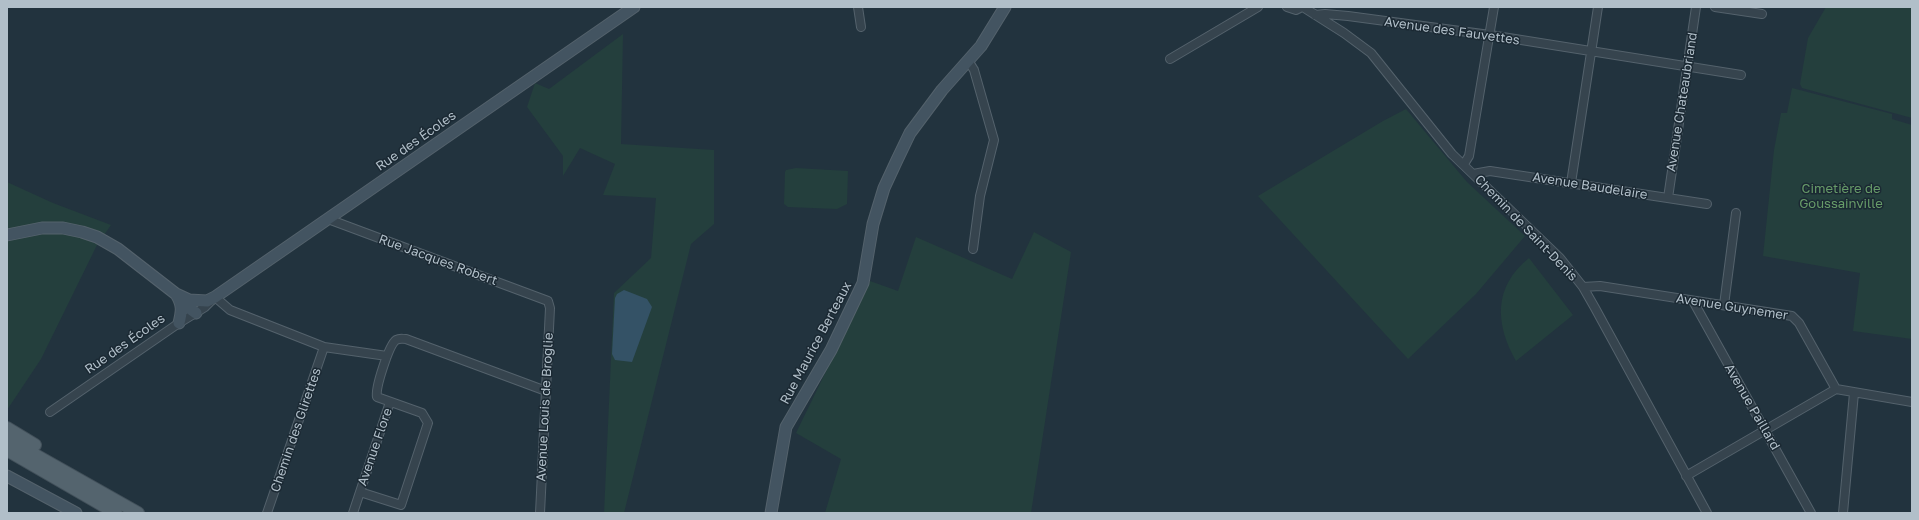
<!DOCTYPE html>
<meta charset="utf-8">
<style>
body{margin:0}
#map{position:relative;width:1919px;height:520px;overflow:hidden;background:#22333e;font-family:"Golos Text",sans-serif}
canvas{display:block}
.frame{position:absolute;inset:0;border:8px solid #b1bfc9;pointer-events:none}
</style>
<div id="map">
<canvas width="1919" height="520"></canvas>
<div class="frame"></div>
</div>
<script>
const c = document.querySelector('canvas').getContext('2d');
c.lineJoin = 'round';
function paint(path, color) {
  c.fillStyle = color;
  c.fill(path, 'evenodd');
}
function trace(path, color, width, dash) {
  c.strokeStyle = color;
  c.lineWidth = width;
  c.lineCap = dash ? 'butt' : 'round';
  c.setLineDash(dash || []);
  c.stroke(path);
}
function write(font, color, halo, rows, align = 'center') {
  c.font = font + ' "Golos Text",sans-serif';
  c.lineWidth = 3;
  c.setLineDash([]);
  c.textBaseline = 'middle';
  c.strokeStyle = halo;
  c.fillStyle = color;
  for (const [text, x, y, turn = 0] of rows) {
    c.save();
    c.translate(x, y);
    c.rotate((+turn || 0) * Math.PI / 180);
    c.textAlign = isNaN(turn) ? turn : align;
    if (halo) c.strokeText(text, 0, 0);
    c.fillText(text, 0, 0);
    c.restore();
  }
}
paint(new Path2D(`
 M 1826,7 L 1912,7 L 1912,118 L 1802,88 L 1800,84 L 1808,38 Z
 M 623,34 L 621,144 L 714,150 L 714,224 L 691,244 L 624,513 L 604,513 L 614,293 L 651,258 L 656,198 L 603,195 L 615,164 L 580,148 L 563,176 L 563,156 L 527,107 L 535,83 L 549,89 Z
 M 1792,88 L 1892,114 L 1892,119 L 1912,125 L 1912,339 L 1853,331 L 1860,273 L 1763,256 L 1774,150 L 1781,113 L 1787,113 Z
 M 1406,109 L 1467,182 L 1525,236 L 1476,294 L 1408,359 L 1258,196 L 1383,121 Z
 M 796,168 L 848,171 L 847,204 L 837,209 L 788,207 L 784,204 L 785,172 L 786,170 Z
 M 7,182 L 53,203 L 111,225 L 97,245 L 41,359 L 7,410 Z
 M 1034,232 L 1071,252 L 1031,513 L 825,513 L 841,459 L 796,433 L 870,281 L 898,291 L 916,237 L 1012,279 Z
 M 1529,258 L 1573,315 L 1516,361 C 1495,324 1493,287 1529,258 Z`), '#243f3d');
paint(new Path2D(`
 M 624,290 L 647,299 L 652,307 L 632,362 L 615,360 L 612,354 L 615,298 L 617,294 Z`), '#345266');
const street = new Path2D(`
 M 858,7 L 861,27
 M 1287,7 L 1296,10 L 1302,7
 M 1303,7 L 1344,33 L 1371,53 L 1452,154 L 1560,258 L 1583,287 L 1595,308 L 1707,513
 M 1715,7 L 1762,14
 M 1315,15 L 1325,14 L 1348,16 L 1490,35 L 1741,75
 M 1170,59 L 1258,7
 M 969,62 L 974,70 L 994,140 L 980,196 L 973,249
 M 1464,164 L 1469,156 L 1494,7
 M 1473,174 L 1490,171 L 1707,204
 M 1571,183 L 1598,7
 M 1668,198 L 1696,7
 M 328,219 L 548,301 L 550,308 L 540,513
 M 1583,287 L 1600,286 L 1792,316 L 1799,323 L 1836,389 L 1912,402
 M 1693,301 L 1811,513
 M 1724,305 L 1736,213
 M 50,412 L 179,323 L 205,307 L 215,297 L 230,310 L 324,347 L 387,356
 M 1686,476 L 1836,389
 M 360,492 L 401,505 L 428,423 L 422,413 L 377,397 C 375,388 389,345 396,340 C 400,338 402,339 406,339 L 546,391
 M 267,513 L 324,347
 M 353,513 L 390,402
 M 1843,513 L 1854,393`);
const secondary = new Path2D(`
 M 7,235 L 42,228 L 63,228 L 82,232 L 97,237 L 118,249 L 176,294 L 189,300 L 207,301 L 215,297 L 634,7
 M 176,294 C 183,305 182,311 179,323
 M 181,302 L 196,313
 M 7,476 L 76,513
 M 771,513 L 786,427 L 831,350 L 863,283 L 873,224 L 884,188 L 897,160 L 910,133 L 942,90 L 981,46 L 1005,7`);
const primary = new Path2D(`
 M 7,428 L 35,445
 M 7,439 L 138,513
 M 7,450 L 116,513`);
trace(street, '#54626c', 10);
trace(secondary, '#54626c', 13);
trace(primary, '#42505a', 14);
trace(street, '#36444e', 8);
trace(secondary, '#435461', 11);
trace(primary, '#54646e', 12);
write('13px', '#b1bfc9', '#1b2933', [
 ["Avenue des Fauvettes",1452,31,8],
 ["Avenue Chateaubriand",1682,102,-81],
 ["Rue des Écoles",416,141,-35],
 ["Avenue Baudelaire",1590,186,9],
 ["Chemin de Saint-Denis",1526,228,46],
 ["Rue Jacques Robert",438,260,20],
 ["Avenue Guynemer",1732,307,9],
 ["Rue Maurice Berteaux",816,343,-62],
 ["Rue des Écoles",125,344,-35],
 ["Avenue Louis de Broglie",545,407,-87],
 ["Avenue Paillard",1752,407,60],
 ["Chemin des Glirettes",296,430,-71],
 ["Avenue Flore",375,447,-71]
]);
write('13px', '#679c69', '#1b2933', [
 ["Cimetière de",1841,189],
 ["Goussainville",1841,204]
]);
</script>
